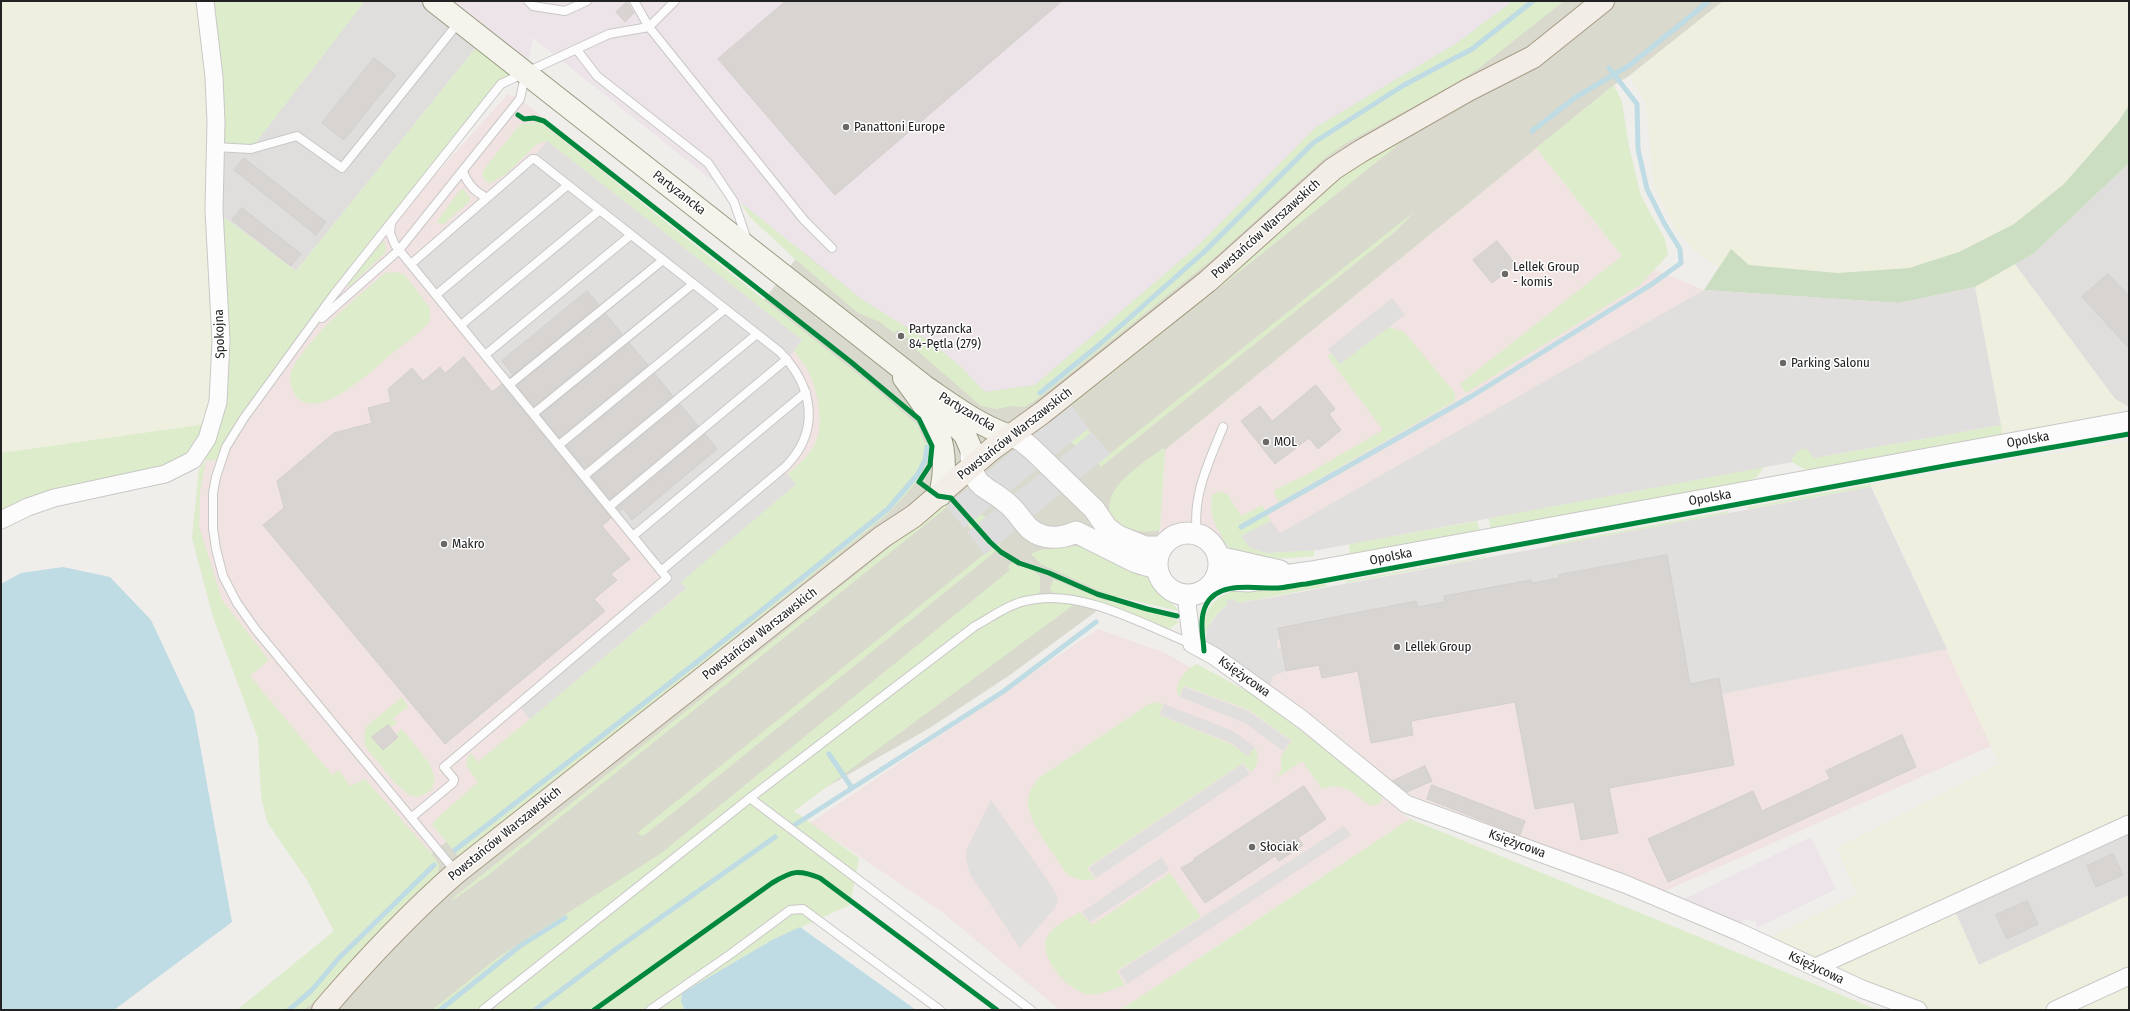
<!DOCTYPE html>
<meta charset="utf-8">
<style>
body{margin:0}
#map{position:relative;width:2130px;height:1011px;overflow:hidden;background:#f0eeeb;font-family:"Fira Sans Condensed",sans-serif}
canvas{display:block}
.frame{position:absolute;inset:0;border:2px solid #222;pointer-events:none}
</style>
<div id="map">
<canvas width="2130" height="1011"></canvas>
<div class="frame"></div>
</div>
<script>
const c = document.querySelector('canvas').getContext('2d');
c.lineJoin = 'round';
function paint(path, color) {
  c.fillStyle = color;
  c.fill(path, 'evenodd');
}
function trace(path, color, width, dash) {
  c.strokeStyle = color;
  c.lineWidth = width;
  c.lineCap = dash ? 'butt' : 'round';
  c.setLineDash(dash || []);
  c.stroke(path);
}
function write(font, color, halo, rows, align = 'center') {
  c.font = font + ' "Fira Sans Condensed",sans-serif';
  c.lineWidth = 3;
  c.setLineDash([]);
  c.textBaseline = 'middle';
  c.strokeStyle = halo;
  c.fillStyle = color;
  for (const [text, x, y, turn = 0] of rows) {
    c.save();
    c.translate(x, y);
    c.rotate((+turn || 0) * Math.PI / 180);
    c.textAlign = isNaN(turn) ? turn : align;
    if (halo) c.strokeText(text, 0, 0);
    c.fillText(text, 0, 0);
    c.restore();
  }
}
paint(new Path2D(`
 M 365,1 L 434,1 L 483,39 L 296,271 L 214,210 L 215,147 L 251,148 Z
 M 2129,163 L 2129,407 L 2115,399 L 2014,263 L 2034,253 Z
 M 2129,829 L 2129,895 L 1979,965 L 1953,907 Z`), '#dfdedc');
paint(new Path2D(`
 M 508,94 L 520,99 L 541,116 L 689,246 L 841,368 L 816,544 L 334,931 L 307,880 L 267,822 L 261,796 L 258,738 L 213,617 L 192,538 L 199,469 L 234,434 L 391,224 Z
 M 1536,148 L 1622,256 L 1704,290 L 1899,303 L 1975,287 L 2001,425 L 1814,458 L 1318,550 L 1228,547 L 1210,531 L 1196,525 L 1160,530 L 1165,450 Z
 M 1871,487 L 1991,746 L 1665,891 L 1406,793 L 1325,725 L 1284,694 L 1270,687 L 1206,641 L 1206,636 L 1274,597 Z
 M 1098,629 L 1165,653 L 1281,719 L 1410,819 L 1120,1010 L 1060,1010 L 942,912 L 810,823 Z`), '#f1e3e1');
paint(new Path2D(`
 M 434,1 L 1513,1 L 1457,43 L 1315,128 L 1201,243 L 1035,385 L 985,392 L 959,365 L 929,341 L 864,301 L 533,38 L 526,73 Z
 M 1811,837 L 1836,889 L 1757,928 L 1756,922 L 1746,919 L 1737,924 L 1684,899 Z`), '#ede4e9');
paint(new Path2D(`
 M 1513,1 L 1724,1 L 1629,76 L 1614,85 L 1165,450 L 1158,546 L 1136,582 L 1010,675 L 928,729 L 802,801 L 515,1010 L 237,1010 L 816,544 L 841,368 L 760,305 L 802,251 L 864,301 L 929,341 L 959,365 L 985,392 L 1035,385 L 1201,243 L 1315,128 L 1457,43 Z`), '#d9d9cd');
paint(new Path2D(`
 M 1,1 L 205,1 L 213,54 L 213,423 L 1,453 Z
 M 1723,1 L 2129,1 L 2129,105 L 2119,121 L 2064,184 L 2014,224 L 1959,252 L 1909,268 L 1838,273 L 1749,265 L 1731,249 L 1719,267 L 1695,251 L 1674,227 L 1654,186 L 1646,103 L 1629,76 Z
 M 2014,263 L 2115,399 L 2125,405 L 2112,419 L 2003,437 L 1975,287 Z
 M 2129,441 L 2129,829 L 1953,907 L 1979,965 L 2129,895 L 2129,1010 L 1918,1010 L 1760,942 L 1857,895 L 1837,848 L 1999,764 L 1871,484 Z`), '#efefdf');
paint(new Path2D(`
 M 205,1 L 365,1 L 251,149 L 215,147 Z
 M 1513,1 L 1564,1 L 1478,69 L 1455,84 L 1346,143 L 1325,158 L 1214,258 L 1043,395 L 1025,407 L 1012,406 L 996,409 L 981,406 L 907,342 L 909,339 L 898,330 L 894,333 L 880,322 L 858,313 L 796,260 L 750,217 L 740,202 L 864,301 L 929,341 L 959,365 L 985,392 L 1035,385 L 1201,243 L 1315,128 L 1457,43 Z
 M 483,39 L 526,73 L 501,84 L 256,401 L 220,461 L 206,460 L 200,493 L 199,526 L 222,600 L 269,660 L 250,676 L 332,775 L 339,770 L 350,786 L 365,779 L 432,854 L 439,865 L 438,874 L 359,953 L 320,997 L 304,1010 L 237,1010 L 334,931 L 307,880 L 267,822 L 261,796 L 258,738 L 213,617 L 192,538 L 199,469 L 206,460 L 193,460 L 1,520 L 1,453 L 213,423 L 214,210 L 296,271 Z
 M 1614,85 L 1622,102 L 1629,146 L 1641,196 L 1665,239 L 1668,255 L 1640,285 L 1466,393 L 1460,384 L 1622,256 L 1536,148 Z
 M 535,122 L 541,123 L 868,382 L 917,424 L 925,443 L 930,443 C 931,473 906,493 888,514 L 460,858 L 432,825 L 434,821 L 478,782 C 472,774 460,763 471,753 L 478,762 L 686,589 L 680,582 L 795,485 L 787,474 C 797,466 811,454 816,442 C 824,423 818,392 809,373 C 805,365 799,358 794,351 L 802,340 L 547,141 L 537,144 L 506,174 L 491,183 L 486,182 L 482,174 L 485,168 L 517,128 L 522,124 Z
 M 1408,137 L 1070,407 L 1108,455 L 1415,211 L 1395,232 L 1101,467 L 1097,462 L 1068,440 L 1052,423 L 1052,420 L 1055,417 L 1221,284 L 1345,174 Z
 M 463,189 L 470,197 L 470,201 L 444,224 L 438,223 L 438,220 L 459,191 Z
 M 383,241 L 385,242 L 386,252 L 349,287 L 347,286 L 347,284 Z
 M 396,272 L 404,274 L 430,308 L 430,321 C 418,335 402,345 388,357 C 371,371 314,427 294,393 C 290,387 289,375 292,369 C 313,332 353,301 385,273 Z
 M 1389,327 L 1404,332 L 1455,393 L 1455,401 L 1279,502 L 1274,493 L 1276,489 L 1306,475 L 1383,430 L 1328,357 L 1331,353 L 1340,363 Z
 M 2001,425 L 2003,437 L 1816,470 L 1804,469 L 1792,462 L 1792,458 L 1798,451 L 1806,448 L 1814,458 Z
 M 1163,448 L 1165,450 L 1160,530 C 1142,534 1126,531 1112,518 C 1098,489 1144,463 1163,448 Z
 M 1764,467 L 1757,477 L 1745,483 L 1490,529 L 1489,518 Z
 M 1871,484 L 1871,487 L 1748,509 L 1748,507 Z
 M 1220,491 L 1228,495 L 1241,516 L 1262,505 L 1271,521 L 1242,536 L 1267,553 L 1314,550 L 1314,556 C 1293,558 1243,564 1228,546 C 1224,543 1222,537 1220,533 C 1212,521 1210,510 1212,495 Z
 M 956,499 L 983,515 L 1005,538 L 999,545 L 1001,547 L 674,812 L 643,836 L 637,833 L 988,551 L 951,504 L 487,876 L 453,900 L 452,899 L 947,501 L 950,504 Z
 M 1728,511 L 1729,513 L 1551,546 L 1551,544 Z
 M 1477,521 L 1480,532 L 1350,556 L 1349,544 Z
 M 1074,546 L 1088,548 L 1141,577 L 1145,574 L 1163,596 L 1171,602 L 1179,611 L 1106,594 L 1041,564 L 1031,554 L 1040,550 Z
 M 1486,556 L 1487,557 L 1345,583 L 1346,581 Z
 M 1013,562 L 1018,567 L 1025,564 L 1040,576 L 1040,590 L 1038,594 L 994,609 L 976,621 L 894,682 L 476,1010 L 432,1010 L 497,958 L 660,854 L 1010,570 L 1008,566 Z
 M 1053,579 L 1104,600 L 1171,617 L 1179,622 L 1171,628 L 1166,629 L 1087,598 L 1054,593 L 1050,590 Z
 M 1325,584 L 1328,586 L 1227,605 C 1217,613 1208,623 1206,636 C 1201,613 1212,598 1233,591 L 1270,591 Z
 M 1028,600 L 1079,601 L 794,811 L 859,858 L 850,905 L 772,940 L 682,993 L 681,1002 L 685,1010 L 492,1010 L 750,798 L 975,626 Z
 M 1197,664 L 1252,694 L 1372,784 L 1382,794 L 1381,803 L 1371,806 C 1355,794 1343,781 1322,789 L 1302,761 L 1277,778 L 1281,771 L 1281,756 L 1292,741 L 1249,710 L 1184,686 L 1179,697 C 1172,685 1186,668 1197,664 Z
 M 402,697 L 408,707 L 393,718 L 397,723 L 390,728 L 387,725 L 372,738 L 383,750 L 398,738 L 396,734 L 402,729 L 429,763 L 435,778 L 432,790 L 419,797 L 409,795 L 394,782 L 365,746 L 364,733 L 367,726 Z
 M 1158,702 L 1163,704 L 1159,715 L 1231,744 L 1248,756 L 1253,749 L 1256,749 C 1259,758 1258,766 1251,772 L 1243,763 L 1087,868 L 1095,879 C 1085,881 1077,880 1068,875 C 1057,859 1029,823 1028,805 C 1027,794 1033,784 1040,777 L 1149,704 Z
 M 1410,819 L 1878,1010 L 1120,1010 Z
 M 1170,873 L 1201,917 L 1117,971 L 1124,984 L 1123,986 C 1112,989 1100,996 1088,994 C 1068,991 1036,956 1048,935 C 1054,925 1071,918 1080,912 L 1092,925 Z`), '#ddeccb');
paint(new Path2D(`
 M 2129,105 L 2129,163 L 2034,253 L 1975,287 L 1899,303 L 1704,290 L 1731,249 L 1749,265 L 1838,273 L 1909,268 L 1959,252 L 2014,224 L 2064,184 L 2119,121 Z`), '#cbdec1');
paint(new Path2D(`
 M 547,141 L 802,340 L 787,359 L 803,384 L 807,434 L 783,469 L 796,484 L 681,582 L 686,588 L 530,719 L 518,705 L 667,578 L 411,264 L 532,159 Z
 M 1975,287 L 2001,425 L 1814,458 L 1806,448 L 1798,451 L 1792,458 L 1792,462 L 1318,550 L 1267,553 L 1250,548 L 1241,536 L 1271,521 L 1280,533 L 1704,290 L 1899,303 Z
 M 1392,298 L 1405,315 L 1340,364 L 1328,349 Z
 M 1871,487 L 1947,649 L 1722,694 L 1719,678 L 1690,684 L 1666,555 L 1559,575 L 1560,578 L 1444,596 L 1445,602 L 1418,607 L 1416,601 L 1278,627 L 1280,640 L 1277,641 L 1277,649 L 1281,648 L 1286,671 L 1273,676 L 1270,687 L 1206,641 L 1207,628 L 1219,612 L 1227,605 L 1227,600 L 1235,599 L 1236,603 L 1274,597 Z
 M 1184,687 L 1248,711 L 1291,741 L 1283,751 L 1247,724 L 1180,697 Z
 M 1164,704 L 1233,731 L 1255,747 L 1248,756 L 1231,743 L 1160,715 Z
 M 1242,764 L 1250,774 L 1096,878 L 1089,868 Z
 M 991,800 L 1053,888 L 1058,899 L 1055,908 L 1020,948 L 970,874 L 966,859 L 966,851 Z
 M 1344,826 L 1351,835 L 1127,984 L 1119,971 Z
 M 1162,857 L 1169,870 L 1090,922 L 1082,912 Z`), '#e0dfde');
paint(new Path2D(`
 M 63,567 L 110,577 L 151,620 L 194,712 L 232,922 L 114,1010 L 1,1010 L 1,584 L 21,573 Z
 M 800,927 L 916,1010 L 685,1010 L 681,1002 L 682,993 L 772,940 Z`), '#bfdbe3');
paint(new Path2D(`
 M 1071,405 L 1089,428 L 964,528 L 946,506 L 1034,433 Z
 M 1092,432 L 1110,454 L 985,555 L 967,532 Z`), '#dedddd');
trace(new Path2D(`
 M 1532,131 L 1576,97 L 1630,65 L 1709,1
 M 1040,393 L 1099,345 L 1204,252 L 1313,143 L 1404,85 L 1472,49 L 1533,1
 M 1241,527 L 1472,396 L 1652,284 L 1681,263 L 1680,249 L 1664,223 L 1647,189 L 1638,149 L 1637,104 L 1609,68
 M 829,754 L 852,788
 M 793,826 L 1004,691 L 1096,622
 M 455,850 L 702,658 L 888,509 L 918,474 L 925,460 L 927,447
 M 289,1010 L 312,990 L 339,958 L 434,865
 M 440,1010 L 520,946 L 565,918
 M 535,1010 L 616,949 L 775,837`), '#bfdbe3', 5);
const building = new Path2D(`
 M 786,1 L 1062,1 L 835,195 L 718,59 Z
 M 627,2 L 634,13 L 625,22 L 616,12 Z
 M 374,58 L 396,75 L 344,140 L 322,123 Z
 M 244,158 L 326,222 L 316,235 L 234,170 Z
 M 242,208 L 301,254 L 291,266 L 232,220 Z
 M 1497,241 L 1516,265 L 1492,283 L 1473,260 Z
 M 2108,274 L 2129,296 L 2129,348 L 2082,297 Z
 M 587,291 L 599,305 L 510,377 L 513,375 L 502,361 Z
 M 606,314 L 622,334 L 534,406 L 517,386 Z
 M 629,343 L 648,365 L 559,438 L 541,415 Z
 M 464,357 L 492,392 L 502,384 L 611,518 L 602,526 L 630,559 L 611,574 L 617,580 L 594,599 L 605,611 L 445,744 L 263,525 L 284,508 L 277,481 L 334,433 L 372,423 L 368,408 L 391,402 L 388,389 L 412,368 L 423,381 L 440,367 L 445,373 Z
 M 655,374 L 673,396 L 585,468 L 566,446 Z
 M 1316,385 L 1335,409 L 1329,414 L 1341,430 L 1318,449 L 1309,438 L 1275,464 L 1241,421 L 1260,406 L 1272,421 Z
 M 680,404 L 698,426 L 610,499 L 592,477 Z
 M 705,434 L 717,449 L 632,520 L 623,508 L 620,511 L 617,508 Z
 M 1667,555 L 1690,684 L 1719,678 L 1734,765 L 1609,788 L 1618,833 L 1581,840 L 1574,802 L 1535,809 L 1515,702 L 1411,721 L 1413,735 L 1371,743 L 1358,671 L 1322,678 L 1319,665 L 1286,671 L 1278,628 L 1416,601 L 1418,607 L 1445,602 L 1444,596 L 1531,580 L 1532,583 L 1560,578 L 1559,575 Z
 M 388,725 L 398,737 L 383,750 L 372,737 Z
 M 1902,735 L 1916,767 L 1668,882 L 1648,839 L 1753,791 L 1762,811 L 1830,779 L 1826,771 Z
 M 1425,766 L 1432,781 L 1407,792 L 1393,781 Z
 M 1432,785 L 1525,821 L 1520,835 L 1427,799 Z
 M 1304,786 L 1326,819 L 1298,838 L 1303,845 L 1279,861 L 1275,856 L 1205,903 L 1181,868 L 1195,860 L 1194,859 Z
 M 2113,854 L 2123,875 L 2096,887 L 2087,866 Z
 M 2027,901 L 2038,924 L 2007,939 L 1996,915 Z`);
paint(building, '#d7d4d2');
trace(building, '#d3d0cc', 1);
const service = new Path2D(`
 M 528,1 L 533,6 L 565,11 L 587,1
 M 634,1 L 649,27 L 804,220 L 832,248
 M 577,50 L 597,76 L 708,163 L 734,202 L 747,240
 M 215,147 L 251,149 L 297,136 L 342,168 L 459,22
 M 463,171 C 467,184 475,192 487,198
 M 391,224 L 390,233 L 395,245 L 667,578 L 444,767 L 454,779 L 453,783 L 412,817
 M 411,264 L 532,159 L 535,159 L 780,352 C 813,386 821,430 786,466 L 661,571
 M 436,295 L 568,185
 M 322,318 L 399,250 L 520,99 L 525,76
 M 461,325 L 600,210
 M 485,355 L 631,235
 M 509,385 L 663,260
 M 533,414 L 693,284
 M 559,445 L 725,309
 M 584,476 L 757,334
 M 609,507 L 787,359
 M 1197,534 C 1192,495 1209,462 1223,427
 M 633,536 L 806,392
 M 750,798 L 1031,1010
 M 456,872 L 256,630 L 237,603 L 223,576 L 216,549 L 213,528 L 213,493 L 216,477 L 226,447 L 244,418 L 335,293 L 501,84 L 609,34 L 649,27 L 675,1
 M 483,1010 L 750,798 L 975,626 C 992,617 1010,603 1030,600 C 1082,589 1144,625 1192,644
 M 650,1010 L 732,953 L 790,910 L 803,909 L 940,1010`);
const minor = new Path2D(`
 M 1,520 L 28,507 L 54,498 L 165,474 L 193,460 L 207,439 L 218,402 L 221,341 L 214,210 L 216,122 L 214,77 L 205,1
 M 1186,595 L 1192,644 L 1214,656 L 1303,720 L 1406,804 L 1625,884 L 1739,932 L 1862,989 L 1918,1010
 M 1816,967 L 2129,824
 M 2055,1010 L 2129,976`);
const tertiary = new Path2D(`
 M 1010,436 L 1021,440 L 1032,449 L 1094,509 L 1107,528 L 1118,536 L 1145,547 L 1161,547
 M 971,450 C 971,490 984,483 1008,504 C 1017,511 1022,522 1030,529 C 1043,540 1062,539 1076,532 L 1136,562 L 1156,568
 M1157 564a31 31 0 1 1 62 0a31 31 0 1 1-62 0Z
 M 1218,557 L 1280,571
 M 1215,579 L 1248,581 L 1312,572 L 2129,422`);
const secondary = new Path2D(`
 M 434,1 L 924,386 C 952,405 978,425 1010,436
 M 904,378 C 933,417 953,443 940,495
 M 939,407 L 965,435 L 971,449`);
const primary = new Path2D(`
 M 323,1010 C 365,961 408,915 457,872 L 882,537 L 914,516 L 992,449 L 1042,413 L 1208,281 L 1333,169 L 1361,151 L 1468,90 L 1533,57 L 1603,1`);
trace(service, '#c9c8c7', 10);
trace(minor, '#c9c8c7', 19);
trace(tertiary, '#c9c8c7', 23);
trace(secondary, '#999a82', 24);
trace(primary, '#a79c86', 24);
trace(service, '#fdfcfc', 8);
trace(minor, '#fdfcfc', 17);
trace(tertiary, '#fdfcfc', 21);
trace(secondary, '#f4f4ed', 22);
trace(primary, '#f3ede7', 22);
trace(new Path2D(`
 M 518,115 L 524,119 L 534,118 L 544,121 L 851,362 L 919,419 L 932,446 L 930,465 L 919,482 L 938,496 L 951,498 L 990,542 L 1001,552 L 1019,563 L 1049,573 L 1097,594 L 1147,609 L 1177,616
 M 1204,651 C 1203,636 1199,619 1206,605 C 1218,580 1256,589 1278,588 C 1287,587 1296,585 1306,584 L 1950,465 L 2129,434
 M 594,1010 L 772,883 C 792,871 798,869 820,878 L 997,1010`), '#00873e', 5);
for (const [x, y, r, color] of [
 [846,127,4,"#6a6968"],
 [1505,274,4,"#6a6968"],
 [901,336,4,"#6a6968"],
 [1783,363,4,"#6a6968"],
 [1266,442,4,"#6a6968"],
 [444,544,4,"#6a6968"],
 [1397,647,4,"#6a6968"],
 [1252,847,4,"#6a6968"]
]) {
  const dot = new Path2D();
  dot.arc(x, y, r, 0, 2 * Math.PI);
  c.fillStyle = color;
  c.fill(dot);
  trace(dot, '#fff', 1.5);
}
write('13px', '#222', '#fff', [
 ["Panattoni Europe",854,127],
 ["Lellek Group",1513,267],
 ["- komis",1513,282],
 ["Partyzancka",909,329],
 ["84-Pętla (279)",909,344],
 ["Parking Salonu",1791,363],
 ["MOL",1274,442],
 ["Makro",452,544],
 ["Lellek Group",1405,647],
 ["Słociak",1260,847]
], 'left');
write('13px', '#222', '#fff', [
 ["Partyzancka",679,193,38],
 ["Powstańców Warszawskich",1266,229,-42],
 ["Spokojna",220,334,-92],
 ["Partyzancka",967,412,31],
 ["Powstańców Warszawskich",1015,434,-38],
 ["Opolska",2028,440,-10],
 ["Opolska",1710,498,-10],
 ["Opolska",1391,557,-11],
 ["Powstańców Warszawskich",760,634,-38],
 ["Księżycowa",1244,677,35],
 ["Powstańców Warszawskich",505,834,-39],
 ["Księżycowa",1517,844,20],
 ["Księżycowa",1816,968,25]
]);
</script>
